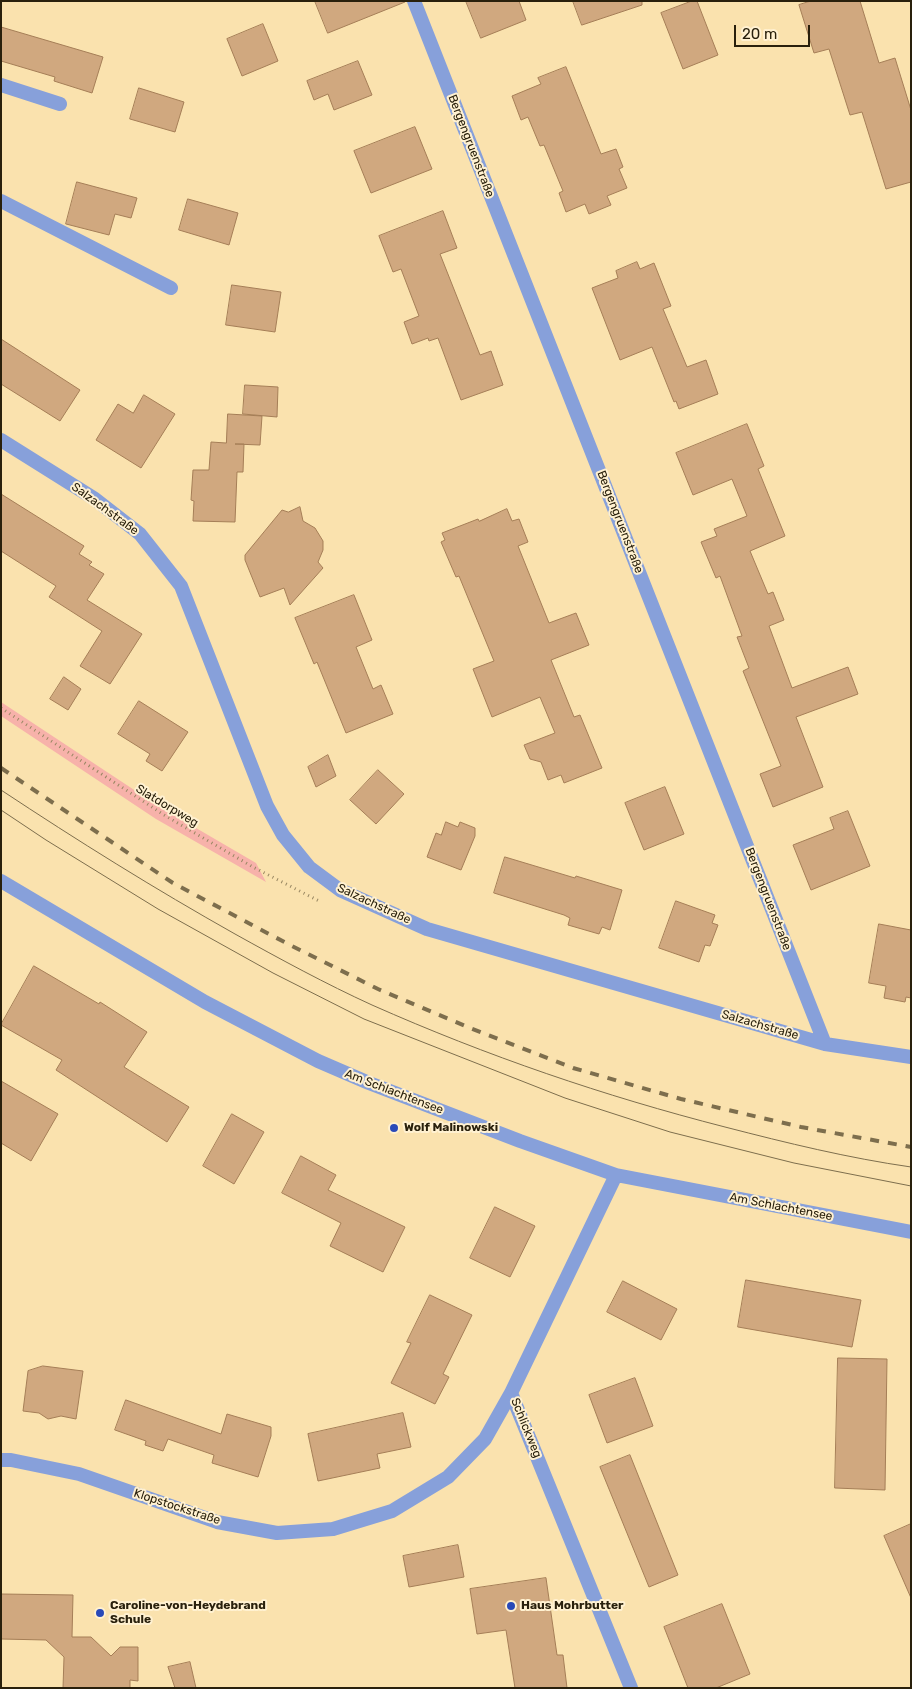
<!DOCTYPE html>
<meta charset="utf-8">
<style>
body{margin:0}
#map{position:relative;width:912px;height:1689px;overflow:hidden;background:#fae2ae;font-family:Rubik,sans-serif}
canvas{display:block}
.frame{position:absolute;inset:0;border:2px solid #29200c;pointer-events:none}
.scale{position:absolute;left:734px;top:25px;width:76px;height:22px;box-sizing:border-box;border:2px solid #29200c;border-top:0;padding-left:6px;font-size:15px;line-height:18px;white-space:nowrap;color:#29200c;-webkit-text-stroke:4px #fff1d1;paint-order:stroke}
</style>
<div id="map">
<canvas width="912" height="1689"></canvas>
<div class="frame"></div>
<div class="scale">20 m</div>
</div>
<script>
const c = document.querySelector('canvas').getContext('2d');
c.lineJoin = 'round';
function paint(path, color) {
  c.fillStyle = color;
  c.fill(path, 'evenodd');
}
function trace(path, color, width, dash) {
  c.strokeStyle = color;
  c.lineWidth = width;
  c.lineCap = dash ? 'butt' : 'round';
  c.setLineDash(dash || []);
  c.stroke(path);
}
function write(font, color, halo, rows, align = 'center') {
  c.font = font + ' Rubik,sans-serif';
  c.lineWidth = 4;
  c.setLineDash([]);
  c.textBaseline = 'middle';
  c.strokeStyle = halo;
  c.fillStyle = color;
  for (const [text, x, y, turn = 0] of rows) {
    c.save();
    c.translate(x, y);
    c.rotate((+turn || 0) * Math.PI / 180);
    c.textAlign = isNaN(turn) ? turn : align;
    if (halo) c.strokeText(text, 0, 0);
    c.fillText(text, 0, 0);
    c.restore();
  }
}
paint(new Path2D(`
 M 1,702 L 160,807 L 256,863 L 266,882 L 156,819 L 1,716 Z`), '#f7b2aa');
const building = new Path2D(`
 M 315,1 L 405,1 L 405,2 L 328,33 Z
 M 466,1 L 519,1 L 526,20 L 481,38 Z
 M 573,1 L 642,1 L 642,5 L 582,25 Z
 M 692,1 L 697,1 L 718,55 L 683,69 L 661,13 Z
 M 811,1 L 860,1 L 879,63 L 895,58 L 911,110 L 911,182 L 886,189 L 862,112 L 850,115 L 829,49 L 814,53 L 799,5 Z
 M 263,24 L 278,61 L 242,76 L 227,39 Z
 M 1,27 L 103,57 L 92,93 L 54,81 L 55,77 L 1,61 Z
 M 358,61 L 372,95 L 334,110 L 328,94 L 314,100 L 307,81 Z
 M 566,67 L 601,154 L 616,149 L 623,167 L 619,169 L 627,188 L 607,196 L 611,205 L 589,214 L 585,204 L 566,212 L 559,193 L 563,191 L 544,145 L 540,146 L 528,117 L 521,120 L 512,96 L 541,84 L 538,78 Z
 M 139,88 L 184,102 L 175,132 L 130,119 Z
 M 415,127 L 432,169 L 371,193 L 354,151 Z
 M 77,182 L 137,198 L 131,218 L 115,214 L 109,235 L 66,224 Z
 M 188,199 L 238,213 L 229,245 L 179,230 Z
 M 443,211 L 457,248 L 440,254 L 480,355 L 491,351 L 503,385 L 461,400 L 438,338 L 429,341 L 428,338 L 412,344 L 404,322 L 419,316 L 401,269 L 393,272 L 379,236 Z
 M 637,262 L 640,269 L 654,263 L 671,306 L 663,309 L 687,367 L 706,360 L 718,394 L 679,409 L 676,401 L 674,402 L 652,347 L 620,360 L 592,288 L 618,278 L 616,271 Z
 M 232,285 L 281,292 L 275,332 L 226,325 Z
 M 1,339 L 80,390 L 60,421 L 1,384 Z
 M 245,385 L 278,387 L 277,417 L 243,414 Z
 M 144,395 L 175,414 L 141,468 L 96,440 L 118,404 L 133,413 Z
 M 228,414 L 262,416 L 260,445 L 235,444 L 244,444 L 243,472 L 237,472 L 235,522 L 193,521 L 194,501 L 191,500 L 193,470 L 209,470 L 211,442 L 226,443 Z
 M 747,424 L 764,466 L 758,469 L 785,536 L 750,551 L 768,594 L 773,592 L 784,620 L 769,626 L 792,688 L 848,667 L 858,694 L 796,717 L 823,787 L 773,807 L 760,774 L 781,766 L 743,671 L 749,668 L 737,637 L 742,636 L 720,576 L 716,578 L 701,542 L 717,536 L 714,529 L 747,516 L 732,479 L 693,495 L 676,453 Z
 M 1,494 L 84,546 L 79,554 L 92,562 L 89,565 L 104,574 L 87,600 L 142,634 L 110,684 L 80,666 L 102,631 L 49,597 L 56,586 L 1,551 Z
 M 300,507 L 303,521 L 315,528 L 323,541 L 323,550 L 318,562 L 323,568 L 290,605 L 284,588 L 260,597 L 245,560 L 245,555 L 282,510 L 288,512 Z
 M 507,509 L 512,521 L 519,519 L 528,542 L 518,546 L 549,623 L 576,613 L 589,645 L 551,660 L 574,717 L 580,715 L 602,768 L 564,783 L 561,775 L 548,780 L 541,762 L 530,759 L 524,745 L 555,733 L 540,697 L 492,717 L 473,669 L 494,661 L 459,576 L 456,577 L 441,542 L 445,540 L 442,533 L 478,519 L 479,521 Z
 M 354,595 L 372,640 L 356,647 L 373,689 L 381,685 L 393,714 L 346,733 L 317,662 L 314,664 L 295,618 Z
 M 64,677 L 81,689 L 68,710 L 50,699 Z
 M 139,701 L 188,732 L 162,771 L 146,761 L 150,754 L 118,734 Z
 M 328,755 L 336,776 L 316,787 L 308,767 Z
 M 378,770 L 404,794 L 376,824 L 350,800 Z
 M 665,787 L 684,834 L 644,850 L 625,803 Z
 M 848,811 L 870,866 L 811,890 L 793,845 L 834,829 L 830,818 Z
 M 446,822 L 458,827 L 460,822 L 475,828 L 475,836 L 461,870 L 427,857 L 436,833 L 441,835 Z
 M 505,857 L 575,878 L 576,876 L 622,890 L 610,930 L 602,927 L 599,934 L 568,925 L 570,918 L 564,915 L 494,893 Z
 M 676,901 L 715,915 L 712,923 L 718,925 L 710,946 L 705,945 L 699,962 L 659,948 Z
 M 879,924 L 911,930 L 911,998 L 906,997 L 905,1002 L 884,998 L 886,986 L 869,983 Z
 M 34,966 L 99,1004 L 100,1002 L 147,1032 L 124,1067 L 189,1107 L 167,1142 L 56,1070 L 62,1060 L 1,1025 Z
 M 1,1081 L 58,1114 L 31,1161 L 1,1143 Z
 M 232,1114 L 264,1132 L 234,1184 L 203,1166 Z
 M 301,1156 L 336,1175 L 328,1190 L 405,1227 L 383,1272 L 330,1246 L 341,1223 L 282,1193 Z
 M 495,1207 L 535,1226 L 510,1277 L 470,1258 Z
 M 746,1280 L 861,1300 L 852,1347 L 738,1327 Z
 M 623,1281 L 677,1309 L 661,1340 L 607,1312 Z
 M 430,1295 L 472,1315 L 443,1374 L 449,1377 L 435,1404 L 391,1383 L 411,1343 L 407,1342 Z
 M 838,1358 L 887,1359 L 885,1490 L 835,1488 Z
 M 43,1366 L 83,1371 L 76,1419 L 61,1416 L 48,1419 L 39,1413 L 23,1411 L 28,1371 Z
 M 635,1378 L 653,1426 L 607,1443 L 589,1395 Z
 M 126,1400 L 221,1434 L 227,1414 L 271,1427 L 271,1436 L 258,1477 L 212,1463 L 214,1455 L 168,1439 L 163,1451 L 145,1445 L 146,1441 L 115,1430 Z
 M 403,1413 L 411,1447 L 377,1454 L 380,1468 L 318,1481 L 308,1434 Z
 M 630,1455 L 678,1575 L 649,1587 L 600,1467 Z
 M 911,1524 L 911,1598 L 884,1536 Z
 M 458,1545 L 464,1577 L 409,1587 L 403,1556 Z
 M 546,1578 L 557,1655 L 563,1655 L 567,1688 L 515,1688 L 506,1630 L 477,1634 L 470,1589 Z
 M 1,1594 L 73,1595 L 72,1637 L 91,1637 L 111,1656 L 120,1647 L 138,1647 L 138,1681 L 130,1680 L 130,1688 L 63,1688 L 64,1657 L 46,1640 L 1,1639 Z
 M 722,1604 L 750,1674 L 716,1688 L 688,1688 L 664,1627 Z
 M 190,1662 L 196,1688 L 175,1688 L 168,1667 Z`);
paint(building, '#d0a87f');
trace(building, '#a57e57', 1);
trace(new Path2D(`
 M 1,708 L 164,815 L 253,867 L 319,901`), '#988762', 3, [1, 4]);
trace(new Path2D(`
 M 1,85 L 60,104
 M 1,201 L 171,288`), '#87a0da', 14);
trace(new Path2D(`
 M 414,1 L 825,1044
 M 1,440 L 95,499 L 140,534 L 181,586 L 267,806 L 283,835 L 309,867 L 340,890 L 427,929 L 825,1044 L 911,1057
 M 1,881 L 205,1002 L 318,1061 L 369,1083 L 520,1141 L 616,1175 L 911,1232
 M 616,1175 L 511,1393 L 631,1688
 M 1,1460 L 11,1460 L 79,1474 L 217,1522 L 277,1533 L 333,1529 L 392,1511 L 448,1477 L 485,1439 L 511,1393`), '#87a0da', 14);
trace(new Path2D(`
 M 1,790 C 78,841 155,889 235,934 C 280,959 326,984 372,1005 C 487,1056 604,1096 725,1127 C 787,1143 848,1158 911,1167
 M 1,810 L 46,840 L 158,909 L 273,973 L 364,1019 L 565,1098 L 670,1132 L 794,1163 L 911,1186`), '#7d6e4d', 1);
trace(new Path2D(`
 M 1,768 L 173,883 L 288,944 L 378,989 L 470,1028 L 573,1068 L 681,1099 L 801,1127 L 911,1147`), '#7d6e4d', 4, [9, 9]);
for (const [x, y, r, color] of [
 [394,1128,5,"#2949b8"],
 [511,1606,5,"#2949b8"],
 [100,1613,5,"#2949b8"]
]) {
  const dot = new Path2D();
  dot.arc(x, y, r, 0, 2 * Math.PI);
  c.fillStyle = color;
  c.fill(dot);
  trace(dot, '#fff1d1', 2);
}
write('12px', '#29200c', '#fff1d1', [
 ["Bergengruenstraße",471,146,69],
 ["Salzachstraße",105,509,36],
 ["Bergengruenstraße",620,522,69],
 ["Slatdorpweg",167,806,31],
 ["Bergengruenstraße",768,899,69],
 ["Salzachstraße",374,904,25],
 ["Salzachstraße",760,1025,16],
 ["Am Schlachtensee",394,1092,21],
 ["Am Schlachtensee",781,1207,11],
 ["Schlickweg",526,1428,68],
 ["Klopstockstraße",177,1507,18]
]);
write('bold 12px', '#29200c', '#fff1d1', [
 ["Wolf Malinowski",404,1128],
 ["Caroline-von-Heydebrand",110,1606],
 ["Schule",110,1620],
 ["Haus Mohrbutter",521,1606]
], 'left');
</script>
